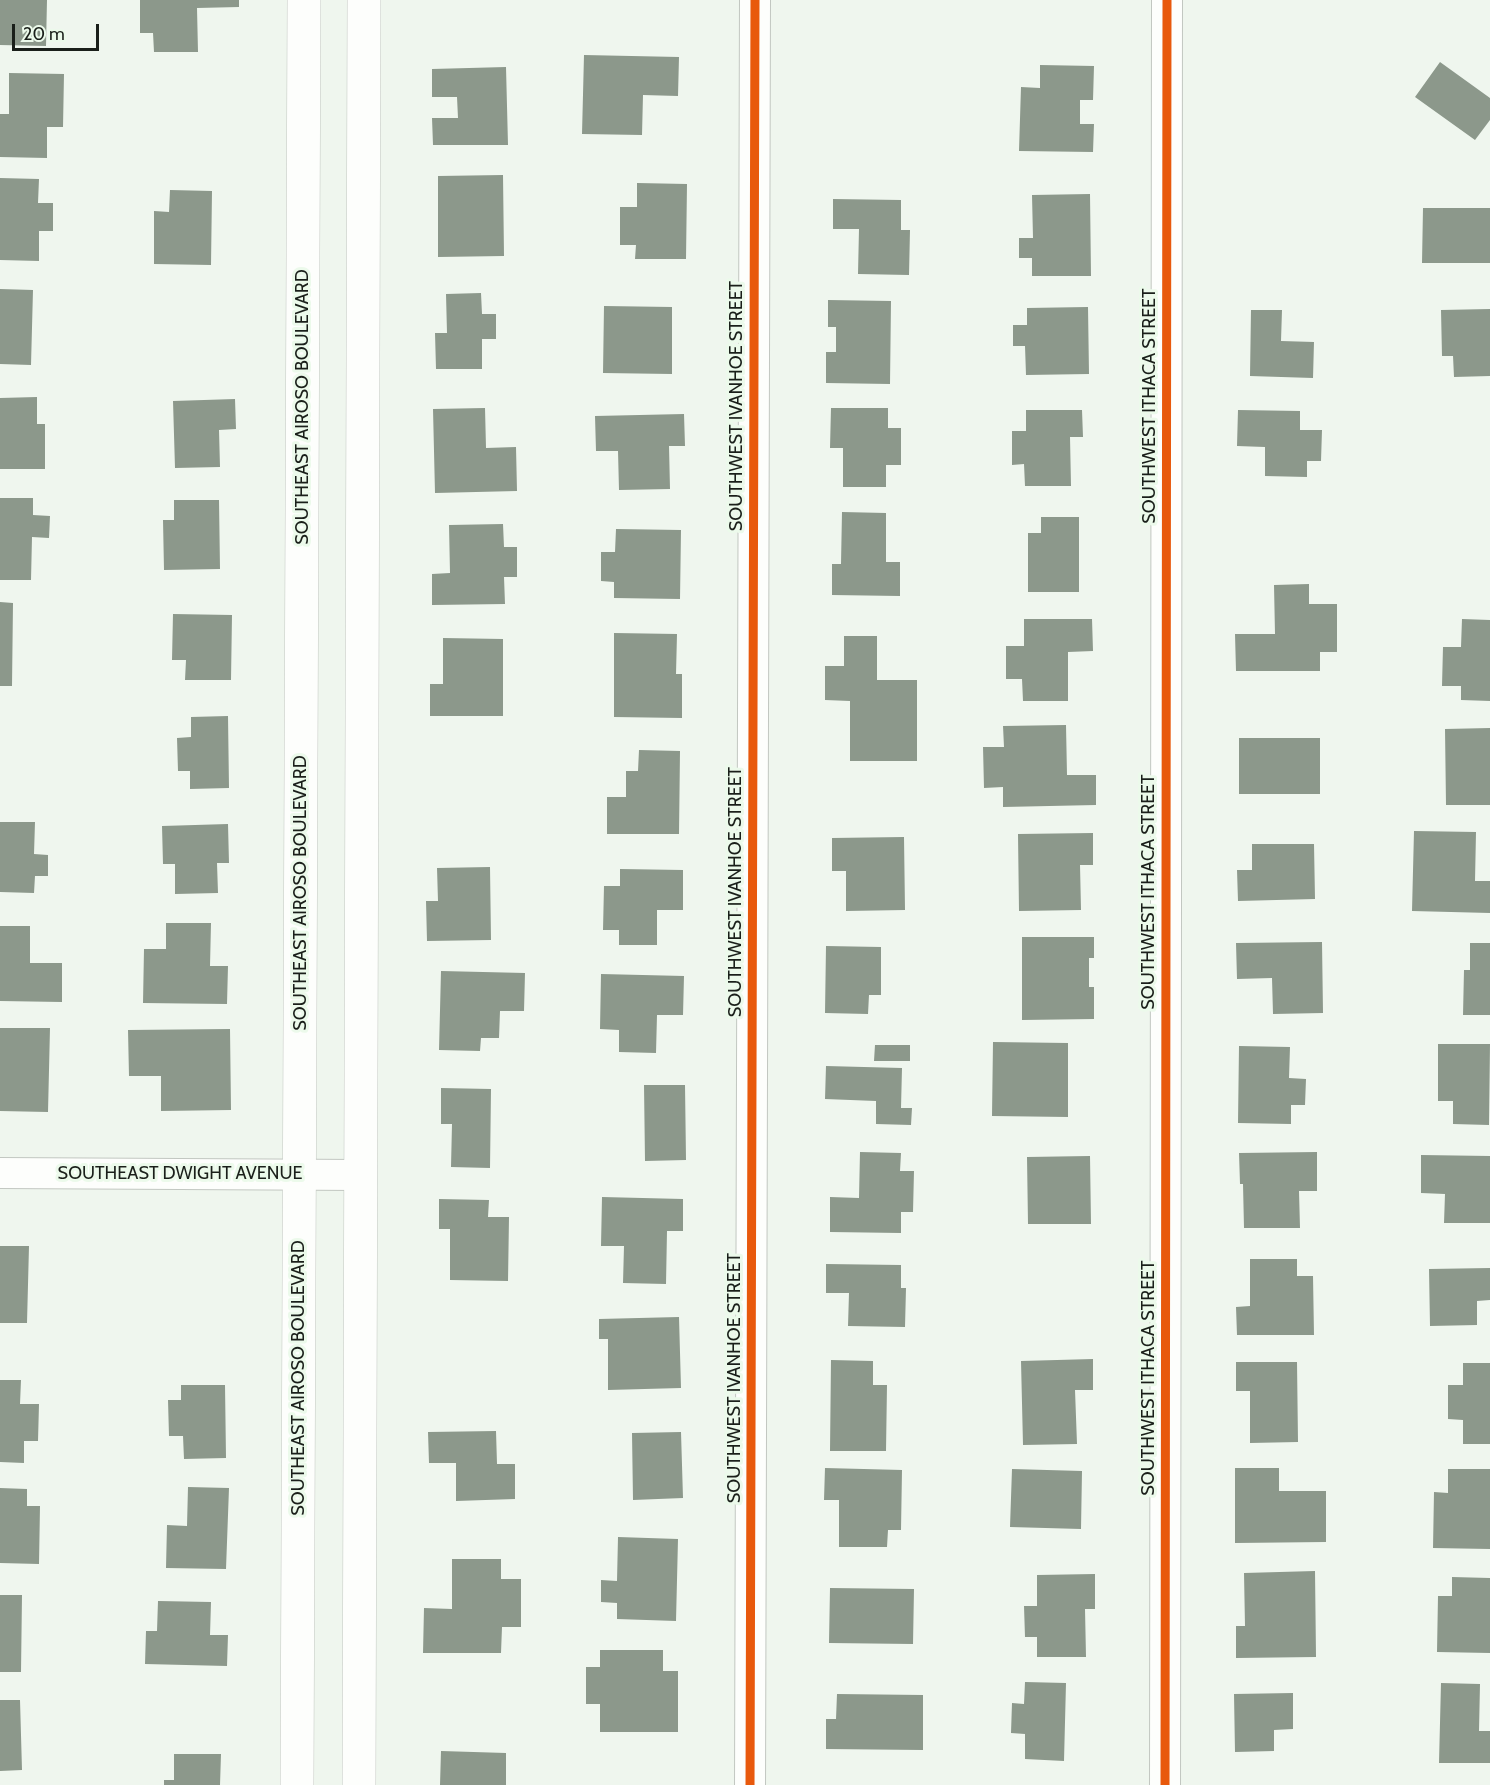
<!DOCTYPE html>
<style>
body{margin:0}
#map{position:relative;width:1490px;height:1785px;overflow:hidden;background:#eff6ee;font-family:Cabin,sans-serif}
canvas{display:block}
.scale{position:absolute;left:12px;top:24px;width:87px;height:27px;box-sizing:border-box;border:3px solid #1a1f1a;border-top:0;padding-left:8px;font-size:18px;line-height:21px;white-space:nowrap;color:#1a1f1a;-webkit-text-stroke:4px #ecfaeb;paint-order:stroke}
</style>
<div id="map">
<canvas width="1490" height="1785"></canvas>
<div class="scale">20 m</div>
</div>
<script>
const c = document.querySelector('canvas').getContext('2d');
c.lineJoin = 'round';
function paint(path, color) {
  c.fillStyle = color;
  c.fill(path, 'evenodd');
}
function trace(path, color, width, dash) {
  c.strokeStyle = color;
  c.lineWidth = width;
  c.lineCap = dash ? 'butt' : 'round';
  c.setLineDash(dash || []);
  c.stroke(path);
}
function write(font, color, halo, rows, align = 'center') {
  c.font = font + ' Cabin,sans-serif';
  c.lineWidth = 6;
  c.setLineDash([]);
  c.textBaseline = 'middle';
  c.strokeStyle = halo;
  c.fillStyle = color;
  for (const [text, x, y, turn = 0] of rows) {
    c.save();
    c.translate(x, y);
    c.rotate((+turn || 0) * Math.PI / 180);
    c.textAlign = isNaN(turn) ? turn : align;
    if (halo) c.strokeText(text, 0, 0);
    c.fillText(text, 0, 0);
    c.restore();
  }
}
paint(new Path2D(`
 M 0,0 L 47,0 L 46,46 L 0,45 Z
 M 140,0 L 239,0 L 239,7 L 197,8 L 198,52 L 154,52 L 153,33 L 140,33 Z
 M 584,55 L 679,57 L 678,96 L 643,95 L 642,135 L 582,134 Z
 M 1440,62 L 1490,98 L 1490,120 L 1475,140 L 1415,97 Z
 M 1040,65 L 1094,66 L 1093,100 L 1080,100 L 1080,124 L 1094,124 L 1093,152 L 1019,151 L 1021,87 L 1040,88 Z
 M 506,67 L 508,145 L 433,145 L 432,118 L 458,118 L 457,97 L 432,97 L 432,69 Z
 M 9,73 L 64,74 L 63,127 L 47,127 L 47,158 L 0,157 L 0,114 L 9,114 Z
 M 503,175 L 504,256 L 438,257 L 438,176 Z
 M 0,178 L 39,179 L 38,203 L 53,203 L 53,231 L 39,231 L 39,261 L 0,260 Z
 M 637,183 L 687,184 L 686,259 L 635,259 L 636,245 L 620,245 L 620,207 L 637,207 Z
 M 170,190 L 212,191 L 211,265 L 154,264 L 154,211 L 169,212 Z
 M 1090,194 L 1091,276 L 1032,276 L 1032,258 L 1019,258 L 1019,238 L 1033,238 L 1032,195 Z
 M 833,199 L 901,200 L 901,230 L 910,230 L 909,275 L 858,274 L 859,229 L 833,229 Z
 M 1423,208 L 1490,208 L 1490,263 L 1422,263 Z
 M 0,289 L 33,290 L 31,365 L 0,364 Z
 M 481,293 L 482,314 L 496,314 L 496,339 L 482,339 L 482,369 L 436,369 L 435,333 L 447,333 L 446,294 Z
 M 828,300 L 891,301 L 890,384 L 826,383 L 826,352 L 836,352 L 836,327 L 828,327 Z
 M 604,306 L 672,307 L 672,374 L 603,373 Z
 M 1088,307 L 1089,374 L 1026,375 L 1025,346 L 1013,346 L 1013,325 L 1027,325 L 1027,308 Z
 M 1490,309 L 1490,376 L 1454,377 L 1453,356 L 1442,356 L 1441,310 Z
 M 1251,310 L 1282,310 L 1281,341 L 1314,342 L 1313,378 L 1250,376 Z
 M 37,397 L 37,424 L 45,424 L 45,469 L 0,469 L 0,398 Z
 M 235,399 L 236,429 L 219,430 L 220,467 L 175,468 L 173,401 Z
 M 485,408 L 486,448 L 516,447 L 517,491 L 435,493 L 433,409 Z
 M 831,408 L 888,408 L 888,428 L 901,428 L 901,465 L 886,465 L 886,487 L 843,487 L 843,448 L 830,448 Z
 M 1026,410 L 1082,410 L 1083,437 L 1070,437 L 1071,486 L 1025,486 L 1024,464 L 1012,465 L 1012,431 L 1026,431 Z
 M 1238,410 L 1300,411 L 1300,430 L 1322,430 L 1321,461 L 1307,461 L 1307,477 L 1265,476 L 1265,447 L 1237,446 Z
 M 684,414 L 685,446 L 669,446 L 670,489 L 619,490 L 618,451 L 596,451 L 595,416 Z
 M 0,498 L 33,498 L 33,515 L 50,516 L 49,538 L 32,537 L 31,580 L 0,580 Z
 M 174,500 L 219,500 L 220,569 L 164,570 L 163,520 L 174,520 Z
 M 842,512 L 886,513 L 886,562 L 900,562 L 900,596 L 832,595 L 832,564 L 841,564 Z
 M 1041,517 L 1079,517 L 1079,592 L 1028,592 L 1028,533 L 1041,533 Z
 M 503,524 L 504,547 L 517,547 L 517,577 L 504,577 L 505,604 L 432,605 L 432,574 L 450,573 L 449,525 Z
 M 616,529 L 681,530 L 680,599 L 614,598 L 614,582 L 601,581 L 601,552 L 615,552 Z
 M 1309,584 L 1309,604 L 1337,604 L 1337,652 L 1320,652 L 1320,671 L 1236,671 L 1235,634 L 1275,634 L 1274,585 Z
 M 0,602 L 13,603 L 12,686 L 0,686 Z
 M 173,614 L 232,615 L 231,680 L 185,680 L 186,660 L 172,660 Z
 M 1024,619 L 1092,619 L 1093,651 L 1068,652 L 1068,701 L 1023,701 L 1022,679 L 1006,679 L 1006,646 L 1024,646 Z
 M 1462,619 L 1490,620 L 1490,701 L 1461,700 L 1461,686 L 1442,686 L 1443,647 L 1461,647 Z
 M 614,633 L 677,634 L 676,674 L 682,674 L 682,718 L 614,717 Z
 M 844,636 L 877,636 L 877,680 L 917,680 L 917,761 L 850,761 L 850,701 L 825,700 L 825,666 L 844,666 Z
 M 443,638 L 503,639 L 503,716 L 430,716 L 430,684 L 443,684 Z
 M 228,716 L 229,788 L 190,789 L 190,771 L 178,771 L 177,738 L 191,737 L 191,717 Z
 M 1066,725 L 1067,775 L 1096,775 L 1096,805 L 1003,807 L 1003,787 L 984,788 L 983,747 L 1004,747 L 1003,726 Z
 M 1490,728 L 1490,805 L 1446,805 L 1445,729 Z
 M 1239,738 L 1320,738 L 1320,794 L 1239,794 Z
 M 639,750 L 680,751 L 679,834 L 607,834 L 607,797 L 626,797 L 626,771 L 638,771 Z
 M 0,822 L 35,822 L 34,854 L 48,855 L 48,876 L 35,876 L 34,893 L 0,892 Z
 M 228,824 L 229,863 L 217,863 L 218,893 L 175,894 L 175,864 L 163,864 L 162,826 Z
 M 1414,831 L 1476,832 L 1475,881 L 1490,881 L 1490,913 L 1412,911 Z
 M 1093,833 L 1093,865 L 1080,865 L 1081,910 L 1019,911 L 1018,834 Z
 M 904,837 L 905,910 L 846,911 L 846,871 L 832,871 L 832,838 Z
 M 1252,844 L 1314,844 L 1315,899 L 1238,901 L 1237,870 L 1252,870 Z
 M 490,867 L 491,940 L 427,941 L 426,901 L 438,901 L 437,868 Z
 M 620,869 L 683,870 L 683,910 L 657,910 L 657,945 L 619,945 L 619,930 L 603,930 L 604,886 L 620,886 Z
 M 166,923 L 211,923 L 210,966 L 228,966 L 227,1004 L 143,1003 L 144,949 L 166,949 Z
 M 0,926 L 30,926 L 30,963 L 62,963 L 62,1002 L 0,1001 Z
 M 1022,937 L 1094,937 L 1094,958 L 1089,958 L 1089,987 L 1094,987 L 1094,1019 L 1022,1020 Z
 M 1322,942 L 1323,1013 L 1273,1014 L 1272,978 L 1237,979 L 1236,943 Z
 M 1470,943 L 1490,943 L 1490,1015 L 1463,1015 L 1464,970 L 1470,970 Z
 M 826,946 L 881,947 L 881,995 L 869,995 L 868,1014 L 825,1013 Z
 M 441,971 L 525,973 L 524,1011 L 500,1011 L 499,1038 L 481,1038 L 480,1051 L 439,1050 Z
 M 601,974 L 684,976 L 683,1015 L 657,1015 L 656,1053 L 619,1052 L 619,1030 L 600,1029 Z
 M 0,1028 L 50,1028 L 48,1112 L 0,1111 Z
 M 230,1029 L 231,1110 L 161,1111 L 161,1076 L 129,1076 L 128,1030 Z
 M 993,1042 L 1068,1043 L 1068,1117 L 992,1116 Z
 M 1438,1044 L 1490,1044 L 1489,1125 L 1453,1124 L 1453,1101 L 1438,1101 Z
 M 875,1045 L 910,1045 L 910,1061 L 874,1061 Z
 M 1239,1046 L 1290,1047 L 1289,1078 L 1306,1079 L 1305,1105 L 1291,1105 L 1291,1124 L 1238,1123 Z
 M 826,1066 L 902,1068 L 901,1108 L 912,1108 L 911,1125 L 876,1124 L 876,1101 L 825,1099 Z
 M 644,1085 L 685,1085 L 686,1160 L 645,1161 Z
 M 441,1088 L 491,1089 L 490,1168 L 451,1167 L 452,1124 L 441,1124 Z
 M 860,1152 L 901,1153 L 900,1171 L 914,1171 L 913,1212 L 901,1212 L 901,1233 L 830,1232 L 830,1197 L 859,1198 Z
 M 1317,1152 L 1317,1191 L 1299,1191 L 1300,1228 L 1244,1228 L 1243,1184 L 1240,1184 L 1239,1153 Z
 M 1421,1155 L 1490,1156 L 1490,1223 L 1444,1223 L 1445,1194 L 1421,1193 Z
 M 1090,1156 L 1091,1224 L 1028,1224 L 1027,1157 Z
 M 602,1197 L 683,1199 L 683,1231 L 667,1231 L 666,1284 L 623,1283 L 624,1246 L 601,1246 Z
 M 439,1199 L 489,1200 L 488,1217 L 509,1217 L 508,1281 L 450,1280 L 450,1229 L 439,1229 Z
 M 0,1246 L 29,1246 L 27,1323 L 0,1323 Z
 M 1250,1259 L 1297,1259 L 1297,1276 L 1313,1276 L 1314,1335 L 1237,1335 L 1236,1307 L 1250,1306 Z
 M 826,1264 L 901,1265 L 901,1288 L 906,1288 L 905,1327 L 848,1326 L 849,1293 L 826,1293 Z
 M 1490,1268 L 1490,1300 L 1477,1301 L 1477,1325 L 1430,1326 L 1429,1269 Z
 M 679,1317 L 681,1388 L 608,1390 L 608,1339 L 599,1339 L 599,1319 Z
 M 1093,1359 L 1093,1390 L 1075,1390 L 1077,1444 L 1023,1445 L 1021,1361 Z
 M 831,1360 L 873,1361 L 873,1385 L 887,1385 L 886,1451 L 830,1451 Z
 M 1236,1362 L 1297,1362 L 1298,1442 L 1250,1443 L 1250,1391 L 1236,1391 Z
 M 1463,1363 L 1490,1363 L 1490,1444 L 1463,1444 L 1463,1420 L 1448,1419 L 1448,1385 L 1463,1385 Z
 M 0,1380 L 21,1380 L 20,1404 L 39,1404 L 38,1441 L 24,1441 L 24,1463 L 0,1462 Z
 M 181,1385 L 225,1385 L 226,1458 L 184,1459 L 183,1436 L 169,1436 L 168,1400 L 181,1400 Z
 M 496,1431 L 497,1464 L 515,1464 L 515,1499 L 456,1501 L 456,1463 L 429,1463 L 428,1432 Z
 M 681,1432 L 683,1498 L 633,1500 L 632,1433 Z
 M 825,1468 L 902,1470 L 901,1530 L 888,1530 L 887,1547 L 839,1547 L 839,1500 L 824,1500 Z
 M 1235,1468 L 1279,1468 L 1279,1491 L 1326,1491 L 1326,1542 L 1235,1543 Z
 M 1012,1469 L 1082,1471 L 1081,1529 L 1010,1527 Z
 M 1448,1469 L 1490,1469 L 1490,1549 L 1433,1548 L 1434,1492 L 1448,1493 Z
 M 188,1487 L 229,1488 L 226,1569 L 166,1568 L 167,1525 L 187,1526 Z
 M 0,1488 L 27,1489 L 27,1506 L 40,1506 L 39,1564 L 0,1563 Z
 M 618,1537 L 678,1539 L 676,1621 L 617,1619 L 617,1603 L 601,1602 L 601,1580 L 617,1581 Z
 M 452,1559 L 501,1559 L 501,1579 L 521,1579 L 521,1627 L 502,1627 L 501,1653 L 423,1653 L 424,1608 L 452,1609 Z
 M 1315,1571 L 1316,1657 L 1236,1658 L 1236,1626 L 1245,1626 L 1244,1573 Z
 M 1095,1574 L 1095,1609 L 1085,1609 L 1086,1657 L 1037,1657 L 1037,1637 L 1025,1637 L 1024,1606 L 1037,1606 L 1037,1575 Z
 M 1452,1577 L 1490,1578 L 1490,1653 L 1437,1652 L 1438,1596 L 1452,1596 Z
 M 830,1588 L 914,1589 L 913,1644 L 829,1643 Z
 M 0,1595 L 22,1595 L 21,1672 L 0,1672 Z
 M 158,1601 L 211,1602 L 210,1635 L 228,1635 L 227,1666 L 145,1664 L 146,1631 L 157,1631 Z
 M 600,1650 L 663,1650 L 663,1671 L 678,1671 L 678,1732 L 600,1732 L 600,1704 L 586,1704 L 586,1667 L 600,1667 Z
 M 1025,1682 L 1066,1683 L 1064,1761 L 1025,1759 L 1025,1734 L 1011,1733 L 1012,1703 L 1024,1704 Z
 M 1441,1683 L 1480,1684 L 1479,1731 L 1490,1731 L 1490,1763 L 1439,1763 Z
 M 1293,1693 L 1293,1729 L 1274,1730 L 1274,1751 L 1235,1752 L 1234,1694 Z
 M 837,1694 L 923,1695 L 923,1750 L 826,1749 L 826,1719 L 836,1719 Z
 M 0,1700 L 20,1700 L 22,1770 L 0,1771 Z
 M 441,1751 L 506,1753 L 506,1785 L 440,1785 Z
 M 174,1754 L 221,1754 L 220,1785 L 164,1785 L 164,1780 L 174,1780 Z`), '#8c988b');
const street = new Path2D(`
 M 0,1173 L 360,1175
 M 750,1785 L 755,0
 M 1165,1785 L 1167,0`);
const secondary = new Path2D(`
 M 297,1785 L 304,0
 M 359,1785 L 364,0`);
trace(street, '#c2c7c1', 32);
trace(secondary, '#c2c7c1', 34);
trace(street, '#fdfefc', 30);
trace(secondary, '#fdfefc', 33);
trace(new Path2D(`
 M 750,1785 L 755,0
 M 1165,1785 L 1167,0`), '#e8590c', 9);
write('18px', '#1a1f1a', '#ecfaeb', [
 ["SOUTHWEST IVANHOE STREET",737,406,-90],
 ["SOUTHWEST ITHACA STREET",1150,406,-90],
 ["SOUTHEAST AIROSO BOULEVARD",303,407,-90],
 ["SOUTHWEST IVANHOE STREET",736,892,-90],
 ["SOUTHWEST ITHACA STREET",1149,892,-90],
 ["SOUTHEAST AIROSO BOULEVARD",301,893,-90],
 ["SOUTHEAST DWIGHT AVENUE",180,1174],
 ["SOUTHEAST AIROSO BOULEVARD",299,1378,-90],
 ["SOUTHWEST IVANHOE STREET",735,1378,-90],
 ["SOUTHWEST ITHACA STREET",1149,1378,-90]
]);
</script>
